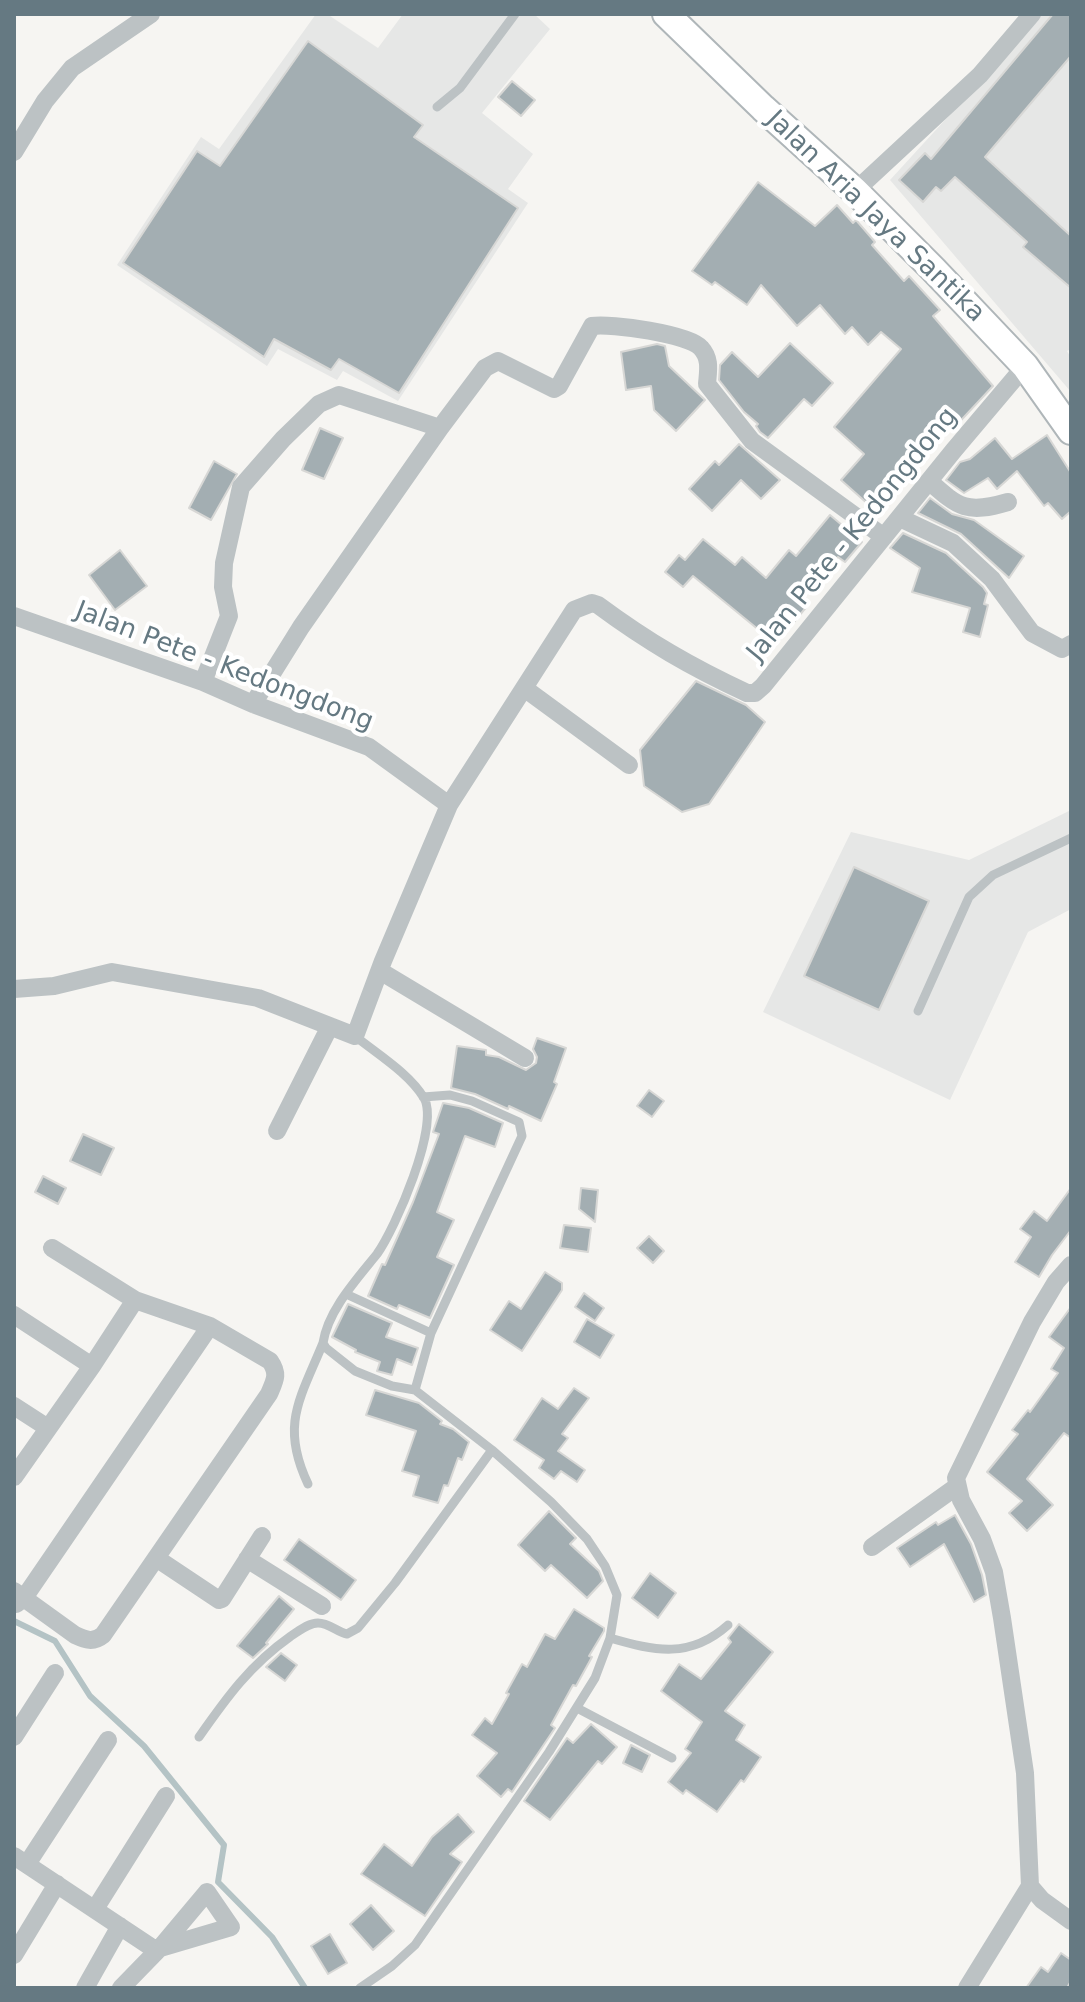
<!DOCTYPE html>
<style>
body{margin:0}
#map{position:relative;width:1085px;height:2002px;overflow:hidden;background:#f6f5f2;font-family:"DejaVu Sans",sans-serif}
canvas{display:block}
.frame{position:absolute;inset:0;border:16px solid #657982;pointer-events:none}
</style>
<div id="map">
<canvas width="1085" height="2002"></canvas>
<div class="frame"></div>
</div>
<script>
const c = document.querySelector('canvas').getContext('2d');
c.lineJoin = 'round';
function paint(path, color) {
  c.fillStyle = color;
  c.fill(path, 'evenodd');
}
function trace(path, color, width, dash) {
  c.strokeStyle = color;
  c.lineWidth = width;
  c.lineCap = dash ? 'butt' : 'round';
  c.setLineDash(dash || []);
  c.stroke(path);
}
function write(font, color, halo, rows, align = 'center') {
  c.font = font + ' "DejaVu Sans",sans-serif';
  c.lineWidth = 8;
  c.setLineDash([]);
  c.textBaseline = 'middle';
  c.strokeStyle = halo;
  c.fillStyle = color;
  for (const [text, x, y, turn = 0] of rows) {
    c.save();
    c.translate(x, y);
    c.rotate((+turn || 0) * Math.PI / 180);
    c.textAlign = isNaN(turn) ? turn : align;
    if (halo) c.strokeText(text, 0, 0);
    c.fillText(text, 0, 0);
    c.restore();
  }
}
paint(new Path2D(`
 M 316,14 L 327,14 L 378,48 L 403,14 L 534,14 L 550,29 L 482,113 L 533,154 L 508,189 L 528,203 L 398,401 L 343,371 L 337,380 L 278,349 L 267,366 L 117,265 L 201,137 L 219,149 Z
 M 1042,14 L 1053,14 L 970,111 L 1002,137 L 1071,56 L 1071,349 L 1067,351 L 1071,358 L 1071,392 L 890,180 ZM 989,161 L 1034,201 L 1011,227 L 966,187 Z
 M 1071,810 L 1071,909 L 1028,932 L 950,1100 L 763,1012 L 851,832 L 969,860 Z`), '#e6e7e6');
trace(new Path2D(`
 M 14,1621 L 55,1641 L 90,1696 L 144,1746 L 224,1845 L 218,1882 L 272,1937 L 305,1988`), '#b4c3c5', 6);
const building = new Path2D(`
 M 1053,14 L 1071,14 L 1071,56 L 985,157 L 1071,236 L 1071,288 L 1023,247 L 1027,242 L 955,177 L 941,191 L 936,187 L 923,202 L 899,180 L 925,153 L 931,159 Z
 M 308,41 L 423,125 L 414,137 L 518,208 L 399,393 L 339,359 L 331,370 L 274,339 L 264,357 L 123,263 L 197,151 L 220,166 Z
 M 512,81 L 535,100 L 521,116 L 498,97 Z
 M 758,182 L 815,226 L 837,205 L 853,223 L 856,220 L 875,242 L 872,245 L 904,281 L 909,276 L 940,310 L 933,316 L 993,386 L 951,431 L 939,417 L 898,464 L 906,472 L 869,505 L 841,480 L 864,454 L 834,427 L 901,349 L 881,332 L 868,345 L 852,327 L 845,334 L 820,305 L 797,326 L 761,285 L 747,305 L 715,282 L 712,285 L 692,271 Z
 M 790,343 L 833,383 L 812,406 L 804,399 L 768,438 L 760,432 L 756,426 L 758,424 L 744,412 L 719,380 L 720,365 L 732,352 L 758,377 Z
 M 657,344 L 665,346 L 669,366 L 705,400 L 676,431 L 654,410 L 651,386 L 626,390 L 621,352 Z
 M 320,428 L 343,438 L 324,479 L 302,470 Z
 M 1047,435 L 1071,473 L 1071,511 L 1062,519 L 1048,503 L 1044,506 L 1017,471 L 997,489 L 988,478 L 964,493 L 946,480 L 960,462 L 970,459 L 995,438 L 1012,459 Z
 M 739,444 L 780,480 L 761,499 L 741,480 L 712,511 L 689,489 L 715,461 L 719,465 Z
 M 214,461 L 237,474 L 211,520 L 189,508 Z
 M 930,498 L 952,514 L 974,520 L 1024,556 L 1009,578 L 961,534 L 918,513 Z
 M 830,515 L 862,542 L 845,562 L 838,557 L 802,600 L 808,605 L 776,644 L 693,576 L 683,587 L 665,572 L 679,555 L 685,560 L 703,539 L 735,565 L 742,557 L 766,578 L 789,550 L 796,556 Z
 M 903,533 L 946,553 L 983,587 L 987,593 L 984,604 L 988,605 L 980,637 L 963,632 L 970,608 L 912,592 L 920,568 L 890,548 Z
 M 120,550 L 147,586 L 115,610 L 89,575 Z
 M 696,681 L 746,705 L 765,722 L 709,804 L 682,812 L 644,786 L 640,750 Z
 M 854,867 L 929,901 L 879,1010 L 804,976 Z
 M 537,1038 L 566,1048 L 554,1082 L 557,1084 L 541,1121 L 509,1106 L 508,1109 L 475,1094 L 451,1088 L 457,1046 L 486,1050 L 486,1055 L 499,1057 L 526,1070 L 536,1063 L 537,1057 L 533,1049 Z
 M 649,1090 L 664,1101 L 652,1117 L 637,1106 Z
 M 443,1103 L 469,1108 L 503,1123 L 495,1147 L 465,1136 L 437,1212 L 454,1220 L 437,1257 L 454,1265 L 430,1318 L 399,1305 L 397,1309 L 368,1296 L 382,1264 L 385,1265 L 413,1202 L 439,1134 L 433,1132 L 434,1129 Z
 M 83,1134 L 114,1148 L 101,1175 L 70,1161 Z
 M 43,1176 L 66,1188 L 58,1204 L 35,1192 Z
 M 581,1188 L 598,1190 L 595,1222 L 579,1209 Z
 M 1071,1188 L 1071,1230 L 1052,1255 L 1039,1277 L 1015,1262 L 1031,1237 L 1020,1229 L 1034,1211 L 1047,1221 Z
 M 564,1225 L 591,1228 L 588,1252 L 560,1248 Z
 M 649,1236 L 664,1251 L 653,1263 L 637,1248 Z
 M 545,1272 L 562,1283 L 562,1290 L 522,1351 L 490,1330 L 509,1301 L 521,1309 Z
 M 584,1293 L 604,1308 L 595,1321 L 575,1307 Z
 M 348,1304 L 392,1323 L 386,1337 L 418,1348 L 412,1365 L 397,1359 L 392,1375 L 377,1371 L 380,1362 L 355,1352 L 356,1350 L 332,1337 Z
 M 1071,1307 L 1071,1438 L 1064,1433 L 1027,1479 L 1053,1505 L 1027,1531 L 1009,1513 L 1022,1501 L 987,1472 L 1018,1434 L 1012,1430 L 1028,1410 L 1030,1412 L 1058,1373 L 1051,1369 L 1064,1348 L 1049,1337 Z
 M 587,1319 L 614,1335 L 600,1358 L 574,1342 Z
 M 574,1388 L 589,1398 L 562,1434 L 568,1438 L 558,1451 L 585,1470 L 577,1482 L 561,1471 L 554,1479 L 539,1468 L 544,1460 L 514,1440 L 542,1398 L 558,1409 Z
 M 375,1390 L 419,1403 L 442,1421 L 440,1424 L 453,1429 L 469,1442 L 462,1460 L 458,1458 L 448,1486 L 444,1485 L 438,1503 L 413,1496 L 419,1476 L 402,1471 L 416,1431 L 366,1415 Z
 M 549,1511 L 576,1538 L 570,1544 L 599,1571 L 603,1581 L 587,1598 L 551,1565 L 545,1571 L 518,1545 Z
 M 955,1515 L 971,1544 L 982,1575 L 986,1595 L 974,1602 L 944,1544 L 910,1567 L 897,1548 L 936,1522 L 938,1525 Z
 M 299,1539 L 356,1580 L 341,1600 L 284,1560 Z
 M 650,1573 L 676,1593 L 658,1618 L 632,1598 Z
 M 279,1596 L 294,1609 L 266,1643 L 268,1644 L 253,1658 L 237,1646 Z
 M 574,1609 L 604,1628 L 604,1631 L 589,1656 L 592,1657 L 576,1686 L 573,1685 L 551,1725 L 555,1728 L 512,1792 L 508,1789 L 501,1797 L 477,1776 L 497,1753 L 472,1735 L 485,1718 L 492,1724 L 509,1694 L 506,1693 L 522,1664 L 527,1667 L 545,1634 L 555,1639 Z
 M 739,1624 L 773,1652 L 725,1711 L 745,1725 L 736,1740 L 761,1757 L 744,1782 L 741,1780 L 717,1812 L 686,1790 L 683,1794 L 668,1782 L 691,1753 L 685,1749 L 702,1722 L 661,1691 L 679,1664 L 701,1679 L 731,1642 L 728,1638 Z
 M 281,1653 L 297,1665 L 285,1681 L 266,1667 Z
 M 591,1724 L 617,1747 L 602,1764 L 598,1761 L 550,1820 L 524,1801 L 567,1738 L 573,1743 Z
 M 631,1745 L 650,1755 L 642,1772 L 623,1763 Z
 M 458,1814 L 474,1832 L 450,1854 L 462,1862 L 425,1916 L 361,1874 L 384,1844 L 412,1866 L 432,1837 Z
 M 371,1905 L 394,1931 L 373,1950 L 350,1924 Z
 M 330,1934 L 347,1963 L 328,1974 L 311,1946 Z
 M 1061,1953 L 1071,1960 L 1071,1981 L 1068,1986 L 1071,1988 L 1026,1988 L 1041,1967 L 1048,1972 Z`);
paint(building, '#a3aeb2');
trace(building, '#d7d7d5', 2);
const secondary = new Path2D(`
 M 666,14 L 763,108 L 855,191 L 933,269 L 1025,366 L 1071,431`);
trace(secondary, '#afb6b9', 30);
trace(new Path2D(`
 M 437,107 L 460,88 L 515,14
 M 918,1011 L 969,897 L 993,875 L 1071,838
 M 355,1036 C 377,1054 409,1073 424,1098 C 440,1126 395,1229 377,1254 C 357,1279 328,1310 323,1343 L 326,1348 L 355,1371 L 392,1386 L 415,1390 L 492,1450 L 551,1502 L 587,1539 L 605,1566 L 617,1595 L 610,1638 L 595,1678 L 549,1752 L 415,1945 L 392,1966 L 360,1988
 M 346,1294 L 431,1333
 M 415,1390 L 431,1333 L 522,1136 L 519,1122 L 472,1101 L 450,1095 L 423,1097
 M 308,1484 C 280,1425 300,1399 323,1343
 M 610,1638 C 655,1651 690,1659 728,1625
 M 577,1708 L 672,1758
 M 199,1737 C 227,1697 250,1665 291,1636 C 299,1631 308,1623 318,1623 C 329,1623 337,1632 347,1634 L 358,1628 L 395,1583 L 492,1450`), '#bcc2c4', 9);
trace(new Path2D(`
 M 14,152 L 45,101 L 72,68 L 151,14
 M 855,191 L 980,75 L 1032,14
 M 929,481 C 959,508 967,514 1008,502
 M 900,518 L 953,543 L 992,579 L 1032,633 L 1062,649 L 1071,644
 M 14,616 L 203,682 L 253,704 L 369,747 L 449,805
 M 203,682 L 229,616 L 223,587 L 224,563 L 241,487 L 283,439 L 319,404 L 339,395 L 440,428
 M 524,688 L 629,765
 M 253,704 L 301,627 L 440,428 L 485,368 L 498,361 L 554,389 L 559,386 L 592,326 C 611,323 689,334 701,348 C 711,359 708,371 707,384 L 752,441 L 884,537
 M 380,971 L 525,1058
 M 14,989 L 54,986 L 112,972 L 258,998 L 355,1036 L 383,961 L 449,805 L 574,610 L 592,603 L 598,605 C 648,642 691,667 747,693 L 755,693 L 763,686 L 954,450 L 1025,366
 M 277,1131 L 330,1026
 M 52,1248 L 135,1300
 M 1071,1265 L 1056,1282 L 1032,1322 L 956,1478 L 961,1500 L 982,1539 L 994,1572 L 1002,1618 L 1025,1773 L 1030,1886 L 1042,1900 L 1071,1921
 M 14,1315 L 92,1366
 M 14,1406 L 48,1428
 M 14,1477 L 92,1366 L 135,1300 L 210,1326 L 270,1361 C 279,1374 275,1380 269,1394 L 103,1635 C 93,1643 86,1640 75,1635 L 14,1591
 M 872,1547 L 956,1487
 M 156,1558 L 219,1600 L 222,1599 L 262,1536
 M 247,1559 L 322,1606
 M 16,1604 L 24,1598 L 210,1326
 M 14,1737 L 55,1673
 M 14,1856 L 157,1951 L 160,1948 L 231,1927 L 207,1892 L 160,1948
 M 27,1864 L 108,1740
 M 95,1909 L 166,1796
 M 14,1955 L 57,1884
 M 85,1988 L 120,1926
 M 121,1988 L 157,1951
 M 967,1988 L 1030,1886`), '#bcc2c4', 18);
trace(secondary, '#fff', 26);
write('26px', '#657982', '#fff', [
 ["Jalan Aria Jaya Santika",875,217,44],
 ["Jalan Pete - Kedongdong",853,535,-51],
 ["Jalan Pete - Kedongdong",224,667,21]
]);
</script>
